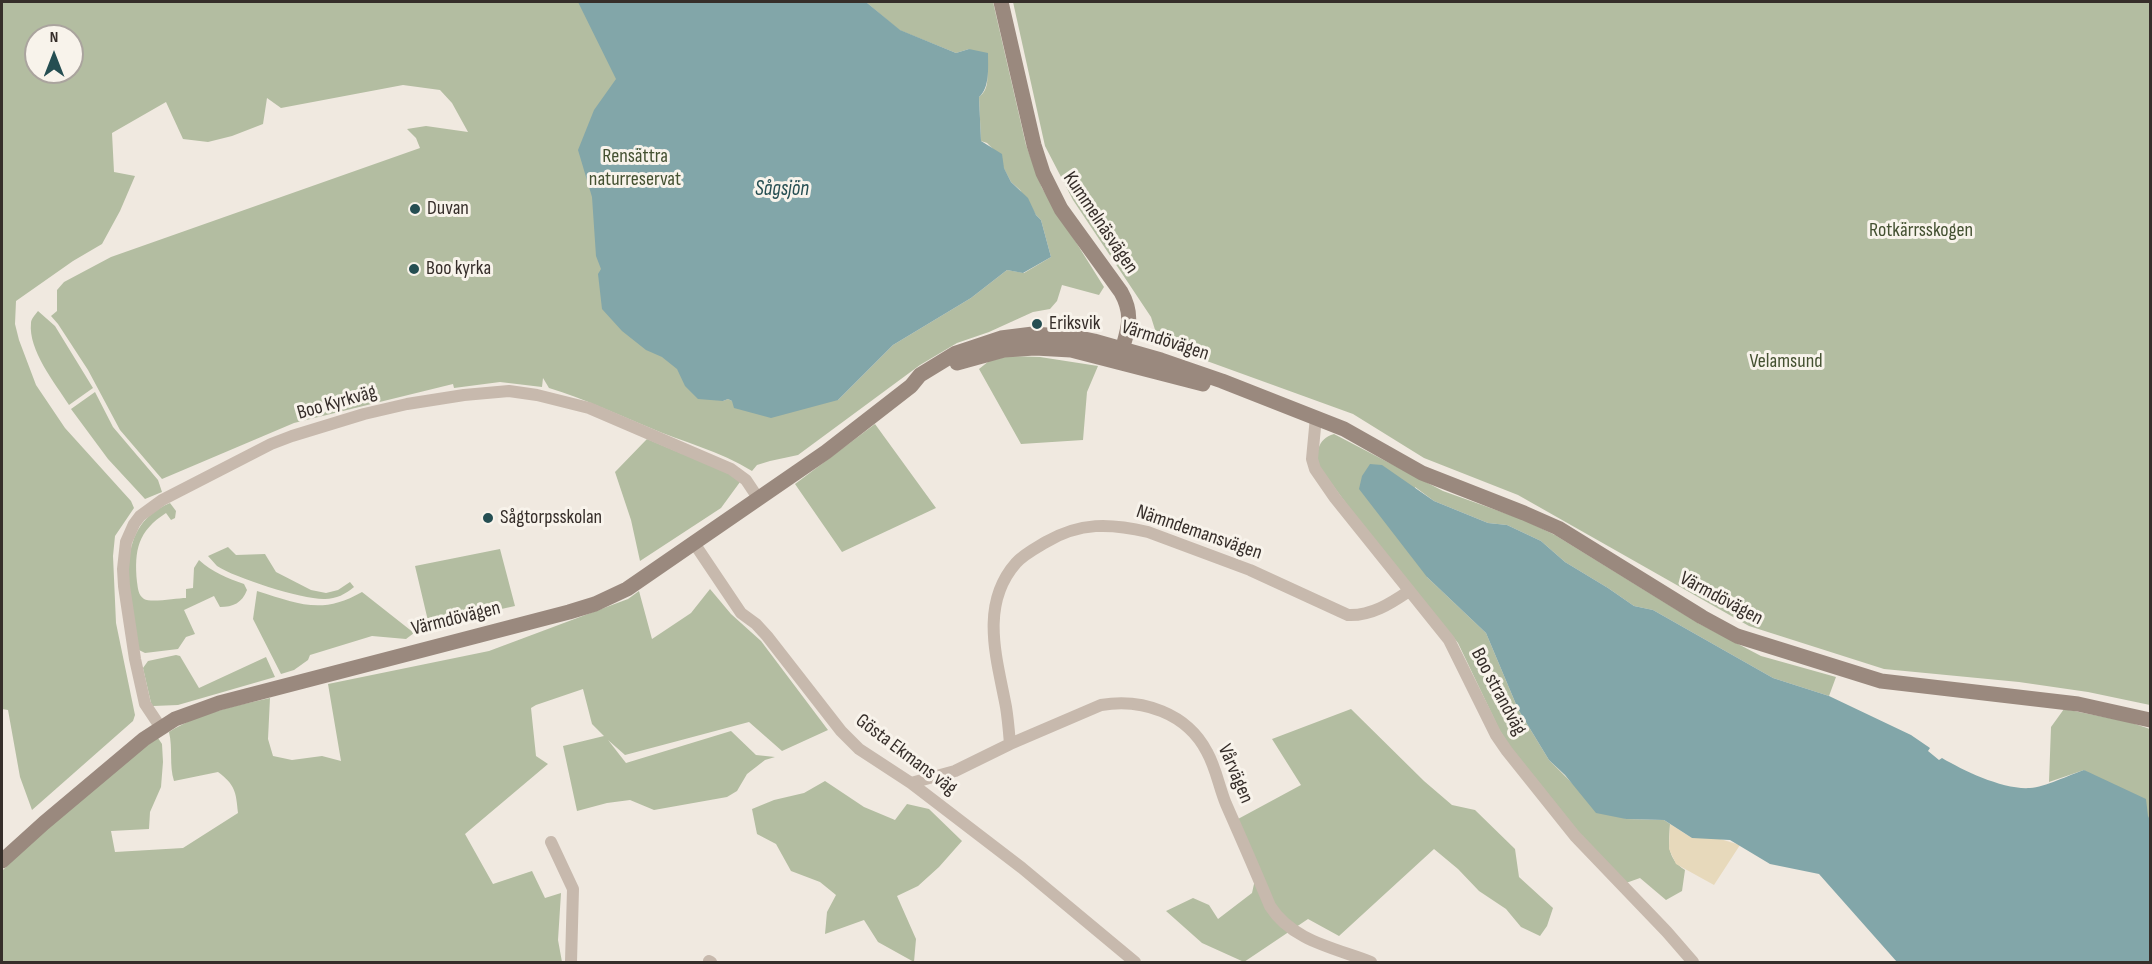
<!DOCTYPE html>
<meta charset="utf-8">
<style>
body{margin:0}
#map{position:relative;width:2152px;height:964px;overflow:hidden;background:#f0e9e0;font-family:"Sofia Sans Condensed",sans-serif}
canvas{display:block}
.frame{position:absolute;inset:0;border:3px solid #362e2a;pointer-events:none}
.north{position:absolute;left:24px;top:24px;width:60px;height:60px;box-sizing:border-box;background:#f8f3eb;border:2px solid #aaa49e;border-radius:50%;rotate:0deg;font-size:16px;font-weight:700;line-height:24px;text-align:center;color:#362e2a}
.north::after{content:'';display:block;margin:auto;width:21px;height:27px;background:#254e52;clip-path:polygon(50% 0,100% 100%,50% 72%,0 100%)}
</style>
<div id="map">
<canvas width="2152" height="964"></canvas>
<div class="frame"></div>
<div class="north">N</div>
</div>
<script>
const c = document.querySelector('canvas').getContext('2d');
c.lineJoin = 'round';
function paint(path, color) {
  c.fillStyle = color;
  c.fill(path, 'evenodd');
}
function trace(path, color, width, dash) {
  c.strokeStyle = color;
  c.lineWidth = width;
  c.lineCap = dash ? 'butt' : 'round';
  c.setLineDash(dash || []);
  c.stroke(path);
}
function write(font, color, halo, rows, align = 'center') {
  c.font = font + ' "Sofia Sans Condensed",sans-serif';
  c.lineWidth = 6;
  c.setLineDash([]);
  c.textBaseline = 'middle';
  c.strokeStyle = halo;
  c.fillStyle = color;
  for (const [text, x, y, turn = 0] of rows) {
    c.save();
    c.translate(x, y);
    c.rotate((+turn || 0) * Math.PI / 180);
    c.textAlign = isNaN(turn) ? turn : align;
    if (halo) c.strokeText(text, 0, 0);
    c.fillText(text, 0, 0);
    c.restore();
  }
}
paint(new Path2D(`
 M 2,2 L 686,2 L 723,401 L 728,399 L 732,401 L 838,400 L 893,345 L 971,298 L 1007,270 L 1024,273 L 1051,257 L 1041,220 L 1036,215 L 1020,190 L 1011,182 L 995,151 L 987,143 L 981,141 L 979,97 C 991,88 986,75 988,63 L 969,49 L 956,53 L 899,30 L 866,2 L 993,2 L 1026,145 L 1042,188 L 1104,287 L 1099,295 L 1062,285 L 1057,301 L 1050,309 L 1033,312 L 989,332 L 957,343 L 920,365 L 798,455 L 770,461 L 757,465 L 752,471 C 720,451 683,442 648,427 C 614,413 585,399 549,388 L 543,378 L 542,387 L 500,382 L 454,388 L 453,384 L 294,423 L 162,479 L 120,430 L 88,370 L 58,324 L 51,316 L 57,311 L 57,290 L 64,282 L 111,257 L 420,148 L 416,138 L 407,129 L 426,126 L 468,132 L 452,103 L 440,90 L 403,85 L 281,108 L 267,98 L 263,124 L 232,136 L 208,142 L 183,139 L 166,102 L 112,133 L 114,172 L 135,176 L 120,211 L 102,244 L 73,261 L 16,301 L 15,324 L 19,340 L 36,385 L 65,428 L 131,501 L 134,508 L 115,536 L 113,556 L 116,623 L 135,715 L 133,721 L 32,810 L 20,777 L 8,710 L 2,709 ZM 36,36 L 72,36 L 72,72 L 36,72 Z
 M 1013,2 L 2150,2 L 2150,705 L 2088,692 L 2019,682 L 1884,669 L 1749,626 L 1518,495 L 1424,458 L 1353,414 L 1182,352 L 1157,336 L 1151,317 L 1073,200 L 1045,146 Z
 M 38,311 L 55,326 L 93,388 L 69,405 C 55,383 28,350 31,323 C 31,319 35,315 38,311 Z
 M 1009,356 L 1040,357 L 1098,366 L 1087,392 L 1083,440 L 1021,444 L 979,369 L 989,361 Z
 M 95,392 L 113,427 L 158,480 L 162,492 L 145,499 L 108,459 L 71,409 Z
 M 875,424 L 936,508 L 842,552 L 795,484 Z
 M 1334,434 L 1443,491 L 1524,520 L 1555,535 L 1698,623 L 1761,656 L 1836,677 L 1829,696 L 1773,678 L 1653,610 L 1634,606 L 1608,588 L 1565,562 L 1541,541 L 1507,525 L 1488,523 L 1434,501 L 1415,487 L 1427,577 L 1486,633 L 1518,709 L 1549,760 L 1574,785 L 1626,819 L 1664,820 L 1670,824 C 1669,843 1666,858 1685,870 L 1682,891 L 1666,900 L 1640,878 L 1626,883 L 1577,831 L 1512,751 L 1499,729 L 1458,643 L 1368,533 L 1320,468 C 1315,454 1317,439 1334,434 Z
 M 647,439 L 728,473 L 740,482 L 721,508 L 640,561 L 631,520 L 615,472 Z
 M 170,503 L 176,511 L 175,518 L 171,520 L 166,513 C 138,531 134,550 137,582 C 138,588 138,595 144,599 C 151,603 177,598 186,598 L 186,589 L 193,588 L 194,568 L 199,560 C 212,572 227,578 244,584 L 247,590 C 242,603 233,607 220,607 L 214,596 L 184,610 L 195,634 L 186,637 L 178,649 L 145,653 L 139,650 C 131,600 109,528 170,503 Z
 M 228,547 L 236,555 L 265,554 L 276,572 L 311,590 L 326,593 L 338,590 L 350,582 L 354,587 C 346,594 336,599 325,599 C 304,600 235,578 217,566 C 214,563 211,559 208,556 Z
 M 500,549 L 515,606 L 429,625 L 415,566 Z
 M 710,589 L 731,614 L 761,641 L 828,730 L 782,751 L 749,722 L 625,755 L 608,740 L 626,763 L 731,731 L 756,755 L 775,757 L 765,760 L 747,774 L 737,791 L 727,797 L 654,810 L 630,800 L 607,803 L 577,811 L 563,746 L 604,736 L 592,724 L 583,689 L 536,705 L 531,708 L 536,756 L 548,764 L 465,834 L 493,884 L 532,871 L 545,898 L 561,893 L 558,940 L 562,962 L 2,962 L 2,871 C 49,823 101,775 158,738 L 162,744 L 163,762 L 161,787 L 150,812 L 149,829 L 111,831 L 115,852 L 183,848 L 238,813 C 236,791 235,785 218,772 L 174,781 C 169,765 173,749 169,732 C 199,713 235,706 270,698 L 268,739 L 273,756 L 292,760 L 322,756 L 341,761 L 328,684 L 489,651 L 628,599 L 639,591 L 652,639 L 691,613 Z
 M 257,591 C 299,604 322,615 362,592 L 414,633 L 406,639 L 372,636 L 310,655 L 308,660 L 294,670 L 281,674 L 253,619 Z
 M 176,655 L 180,656 L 199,688 L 266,657 L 275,677 L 178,705 L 153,706 L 151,703 L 143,668 L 148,661 Z
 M 1351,709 L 1424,781 L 1452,805 L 1475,810 L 1515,849 L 1519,877 L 1553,908 L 1547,926 L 1540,936 L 1521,927 L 1506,909 L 1479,891 L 1458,869 L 1434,849 L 1339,936 L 1308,919 L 1244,962 L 1202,943 L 1166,911 L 1193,898 L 1209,905 L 1218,919 L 1252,893 L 1258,866 L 1238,819 L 1301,785 L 1272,739 Z
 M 2064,709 L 2129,722 L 2150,729 L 2150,820 L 2084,770 L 2049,782 L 2051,727 Z
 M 825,781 L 864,807 L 895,820 L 907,804 L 929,809 L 962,841 L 939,867 L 918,886 L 897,896 L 916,939 L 914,962 L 878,942 L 864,920 L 825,934 L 827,912 L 836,895 L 820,882 L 791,871 L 776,844 L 757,834 L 752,809 L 774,800 L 804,793 Z`), '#b3bda1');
paint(new Path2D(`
 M 1670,824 L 1692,838 L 1717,838 L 1740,845 L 1714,885 L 1676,864 L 1669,849 Z`), '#e7d9bb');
paint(new Path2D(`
 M 578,2 L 866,2 L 900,30 L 956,53 L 969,49 L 988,53 C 988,67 990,88 979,97 L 981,141 L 1002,154 L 1004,168 L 1011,182 L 1028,198 L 1036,215 L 1041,220 L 1051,257 L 1023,273 L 1007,270 L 971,298 L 893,345 L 838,400 L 771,418 L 734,408 L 732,401 L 728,399 L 723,401 L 698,399 L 685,386 L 677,369 L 662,357 L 646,350 L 622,331 L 602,309 L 598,274 L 601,269 L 596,256 L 592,197 L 578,150 L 594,110 L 616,79 Z
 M 1370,464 L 1382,465 L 1434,501 L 1488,523 L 1507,525 L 1541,541 L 1565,562 L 1608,588 L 1634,606 L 1653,610 L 1773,678 L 1829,696 L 1911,735 L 1930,748 L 1928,751 L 1939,760 L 1942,758 C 1964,771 2004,790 2030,788 C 2045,787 2069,775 2084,770 L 2146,799 L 2148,816 L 2150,820 L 2150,962 L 1897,962 L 1819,874 L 1770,864 L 1730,840 L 1692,838 L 1664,820 L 1626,819 L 1596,813 L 1565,775 L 1549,760 L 1518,709 L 1486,633 L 1427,577 L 1359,489 L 1362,476 Z`), '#82a6a9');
trace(new Path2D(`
 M 1316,417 L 1312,459 L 1315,469 L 1335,498 L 1449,640 L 1496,735 L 1507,751 L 1575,836 L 1667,932 L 1693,962
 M 694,543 L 741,613 L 756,624 L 767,636 L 841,731 L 859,749 L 911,783 L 1022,868 L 1135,962
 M 161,728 L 145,704 L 135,659 L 124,586 L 123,569 L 126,542 L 134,524 L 140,516 L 162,500 L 271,444 L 292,436 L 364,414 L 407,404 L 464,395 L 509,391 L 537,395 L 589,408 L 731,469 L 746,480 L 758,498
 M 1010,744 C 1009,732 1008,719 1006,707 C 997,659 979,605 1016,563 C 1024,554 1036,548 1046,542 C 1080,522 1110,523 1148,532 L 1250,570 L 1348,615 C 1371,616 1390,604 1409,591
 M 911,783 L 955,771 L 1010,744 L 1101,705 C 1142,698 1187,713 1207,752 C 1216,768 1219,787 1226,804 C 1241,838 1256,872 1270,906 C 1292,941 1335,948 1371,962
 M 551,842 L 573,889 L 571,962
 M 709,961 L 711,962`), '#c7b9ad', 12);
trace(new Path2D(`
 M 1001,2 L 1034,145 L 1043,173 L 1061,209 L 1121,292 C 1135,317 1127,331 1120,357
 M 957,363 L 1004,350 L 1035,348 L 1071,350 L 1203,384
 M 2,861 L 44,823 L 144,739 L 175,719 L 219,703 L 569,612 L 595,604 L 627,589 L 826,452 L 911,386 L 920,375 L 956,353 L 1001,338 L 1033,334 L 1075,337 L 1094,341 L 1161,360 L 1222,381 L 1344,429 L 1422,473 L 1524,513 L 1558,528 L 1702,617 L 1737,636 L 1881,681 L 2078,704 L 2150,720`), '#9a897e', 15);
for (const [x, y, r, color] of [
 [415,209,6,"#254e52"],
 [414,269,6,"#254e52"],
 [1037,324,6,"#254e52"],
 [488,518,6,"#254e52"]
]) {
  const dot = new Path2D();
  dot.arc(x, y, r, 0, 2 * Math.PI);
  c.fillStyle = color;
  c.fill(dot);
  trace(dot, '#f8f3eb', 2);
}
write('20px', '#445131', '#f8f3eb', [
 ["Rensättra",635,157],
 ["naturreservat",635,180],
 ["Rotkärrsskogen",1921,231],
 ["Velamsund",1786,362]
]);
write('20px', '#362e2a', '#f8f3eb', [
 ["Duvan",427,209],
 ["Boo kyrka",426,269],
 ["Eriksvik",1049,324],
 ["Sågtorpsskolan",500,518]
], 'left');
write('20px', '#362e2a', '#f8f3eb', [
 ["Kummelnäsvägen",1100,223,56],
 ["Värmdövägen",1165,341,18],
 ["Boo Kyrkväg",337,403,-16],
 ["Nämndemansvägen",1199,533,19],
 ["Värmdövägen",1721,599,28],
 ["Värmdövägen",456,619,-14],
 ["Boo strandväg",1498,692,62],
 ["Gösta Ekmans väg",906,755,37],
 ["Vårvägen",1235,774,67]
]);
write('italic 21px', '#254e52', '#f8f3eb', [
 ["Sågsjön",782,190]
]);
</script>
